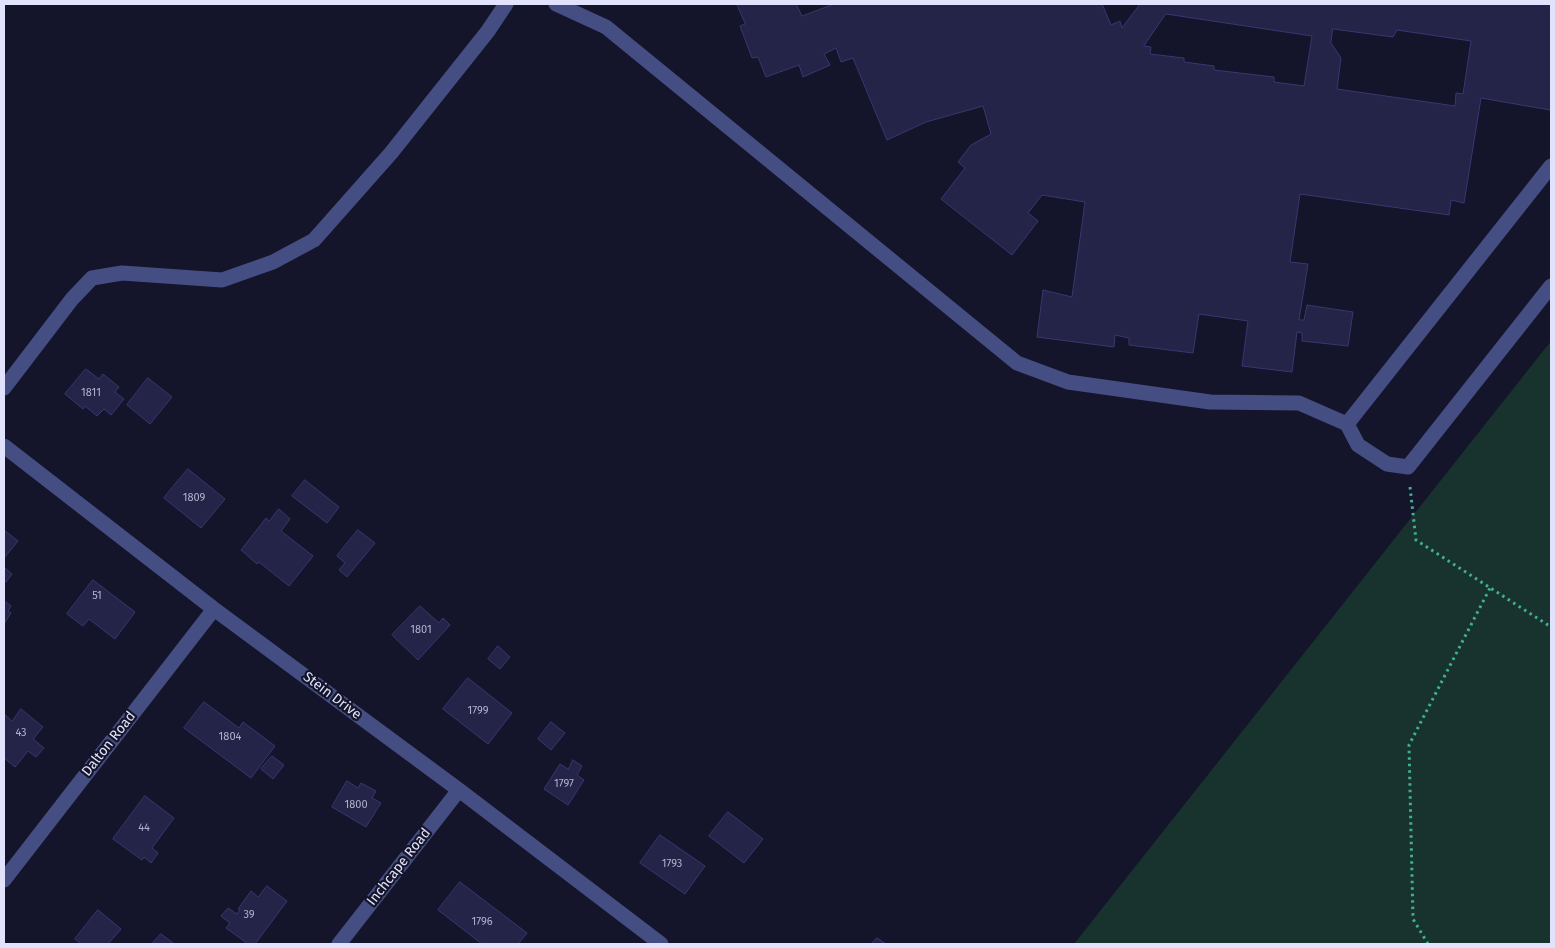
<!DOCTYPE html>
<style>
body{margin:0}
#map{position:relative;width:1555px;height:948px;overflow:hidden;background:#14152a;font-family:"Fira Sans",sans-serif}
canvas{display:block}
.frame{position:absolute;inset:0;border:5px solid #e1e2fb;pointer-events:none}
</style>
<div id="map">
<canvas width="1555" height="948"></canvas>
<div class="frame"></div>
</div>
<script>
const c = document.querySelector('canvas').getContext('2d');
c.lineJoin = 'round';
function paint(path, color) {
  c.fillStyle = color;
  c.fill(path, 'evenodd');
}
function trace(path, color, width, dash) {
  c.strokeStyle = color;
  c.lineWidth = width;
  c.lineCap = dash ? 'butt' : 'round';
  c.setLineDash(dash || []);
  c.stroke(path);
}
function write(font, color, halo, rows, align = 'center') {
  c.font = font + ' "Fira Sans",sans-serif';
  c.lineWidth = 4.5;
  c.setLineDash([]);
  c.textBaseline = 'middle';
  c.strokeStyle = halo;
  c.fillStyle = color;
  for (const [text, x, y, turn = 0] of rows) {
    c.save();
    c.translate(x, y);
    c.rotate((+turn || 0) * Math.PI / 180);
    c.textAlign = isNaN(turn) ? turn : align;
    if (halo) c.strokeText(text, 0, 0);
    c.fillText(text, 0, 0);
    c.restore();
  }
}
paint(new Path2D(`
 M 1551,341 L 1551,944 L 1074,944 Z`), '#18332d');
const building = new Path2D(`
 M 737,4 L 796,4 L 802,16 L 834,4 L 1102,4 L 1111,25 L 1120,21 L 1122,28 L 1140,4 L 1551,4 L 1551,108 L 1550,110 L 1481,98 L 1464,203 L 1451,200 L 1449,215 L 1300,194 L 1290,262 L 1308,264 L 1299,320 L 1304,320 L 1307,305 L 1353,312 L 1348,346 L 1302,341 L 1302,333 L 1297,332 L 1292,372 L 1242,366 L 1248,321 L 1199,314 L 1193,353 L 1129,345 L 1129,338 L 1115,335 L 1114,347 L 1037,337 L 1043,290 L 1072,297 L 1085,202 L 1042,195 L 1028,213 L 1038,221 L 1012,255 L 941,199 L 965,168 L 958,162 L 971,145 L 991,134 L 983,106 L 926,122 L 887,140 L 853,58 L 841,62 L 836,48 L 824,54 L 830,65 L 803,77 L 799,65 L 766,77 L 758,57 L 752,58 L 740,26 L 745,24 ZM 1166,14 L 1312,36 L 1304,86 L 1274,82 L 1274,77 L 1214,70 L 1214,66 L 1184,62 L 1184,58 L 1150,54 L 1151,47 L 1144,46 ZM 1333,29 L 1393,37 L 1397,30 L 1471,41 L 1463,94 L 1456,93 L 1455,106 L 1337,89 L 1341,58 L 1331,43 Z
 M 86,369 L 99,379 L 103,374 L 119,387 L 115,392 L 124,399 L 111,415 L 104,409 L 97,416 L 85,406 L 83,409 L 65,394 Z
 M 148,378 L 172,397 L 150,424 L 127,405 Z
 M 188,469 L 225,499 L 201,528 L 164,498 Z
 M 305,480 L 339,507 L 327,523 L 292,496 Z
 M 279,509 L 290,519 L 281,531 L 313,556 L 289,586 L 259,562 L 257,564 L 241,550 L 266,518 L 269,521 Z
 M 4,530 L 18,541 L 4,558 Z
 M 358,530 L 375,543 L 347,577 L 339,570 L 345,563 L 337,556 Z
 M 4,567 L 12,574 L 6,582 L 4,580 Z
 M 93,580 L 135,612 L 115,639 L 89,619 L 83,626 L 67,614 Z
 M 6,602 L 11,606 L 8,611 L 11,613 L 4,624 L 4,604 Z
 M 420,606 L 439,623 L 443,618 L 450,625 L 418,660 L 392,635 Z
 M 498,646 L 510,657 L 500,669 L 488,659 Z
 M 468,678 L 512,713 L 488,744 L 443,709 Z
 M 204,702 L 239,728 L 243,722 L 275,746 L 251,778 L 184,728 Z
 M 21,709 L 43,727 L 33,739 L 44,748 L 36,757 L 28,751 L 15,767 L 4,758 L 4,714 L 12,721 Z
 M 551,722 L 565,733 L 551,750 L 538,739 Z
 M 272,756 L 284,765 L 273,779 L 261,769 Z
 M 573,760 L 582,766 L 577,775 L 584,780 L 568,805 L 544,789 L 560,764 L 568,769 Z
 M 347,781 L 358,788 L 361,783 L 376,791 L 372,798 L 381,803 L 366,827 L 332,807 Z
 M 145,796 L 174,818 L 152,848 L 158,853 L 151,863 L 144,857 L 142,860 L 113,839 Z
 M 728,812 L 763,839 L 744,863 L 709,836 Z
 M 660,835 L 705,866 L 685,894 L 640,863 Z
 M 460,882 L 527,933 L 518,944 L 482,944 L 438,910 Z
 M 267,886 L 287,901 L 255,944 L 248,944 L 226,928 L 230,923 L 221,916 L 228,908 L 237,914 L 240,910 L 238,909 L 251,891 L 258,897 Z
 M 98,910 L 121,929 L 108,944 L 81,944 L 75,939 Z
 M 161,934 L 173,943 L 172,944 L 152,944 Z
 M 877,938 L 886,944 L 872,944 Z`);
paint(building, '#242348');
trace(building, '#393771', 1);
trace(new Path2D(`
 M 1410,487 L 1416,540 L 1551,627
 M 1428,944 L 1413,919 L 1409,745 L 1490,588`), '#40b095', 3, [2.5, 4]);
trace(new Path2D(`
 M 556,4 L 606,27 L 1017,363 L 1068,382 L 1210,402 L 1299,403 L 1347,424 L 1358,445 L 1387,464 L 1408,467 L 1551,286
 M 4,388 L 72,299 L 92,278 L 122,273 L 222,280 L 273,262 L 314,240 L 391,153 L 488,31 L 506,4
 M 1347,424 L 1551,166
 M 4,446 L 214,609 L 459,790 L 661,944
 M 4,880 L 214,609
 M 339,944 L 459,790`), '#454e83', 15);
write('11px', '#b2b2ce', null, [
 ["1811",91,393],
 ["1809",194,498],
 ["51",97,596],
 ["1801",421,630],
 ["1799",478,711],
 ["43",21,733],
 ["1804",230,737],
 ["1797",564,784],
 ["1800",356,805],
 ["44",144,828],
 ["1793",672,864],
 ["39",249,915],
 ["1796",482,922]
]);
write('14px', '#e1e2fb', '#14152a', [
 ["Stein Drive",332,696,37],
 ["Dalton Road",109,744,-52],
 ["Inchcape Road",399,867,-52]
]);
</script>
